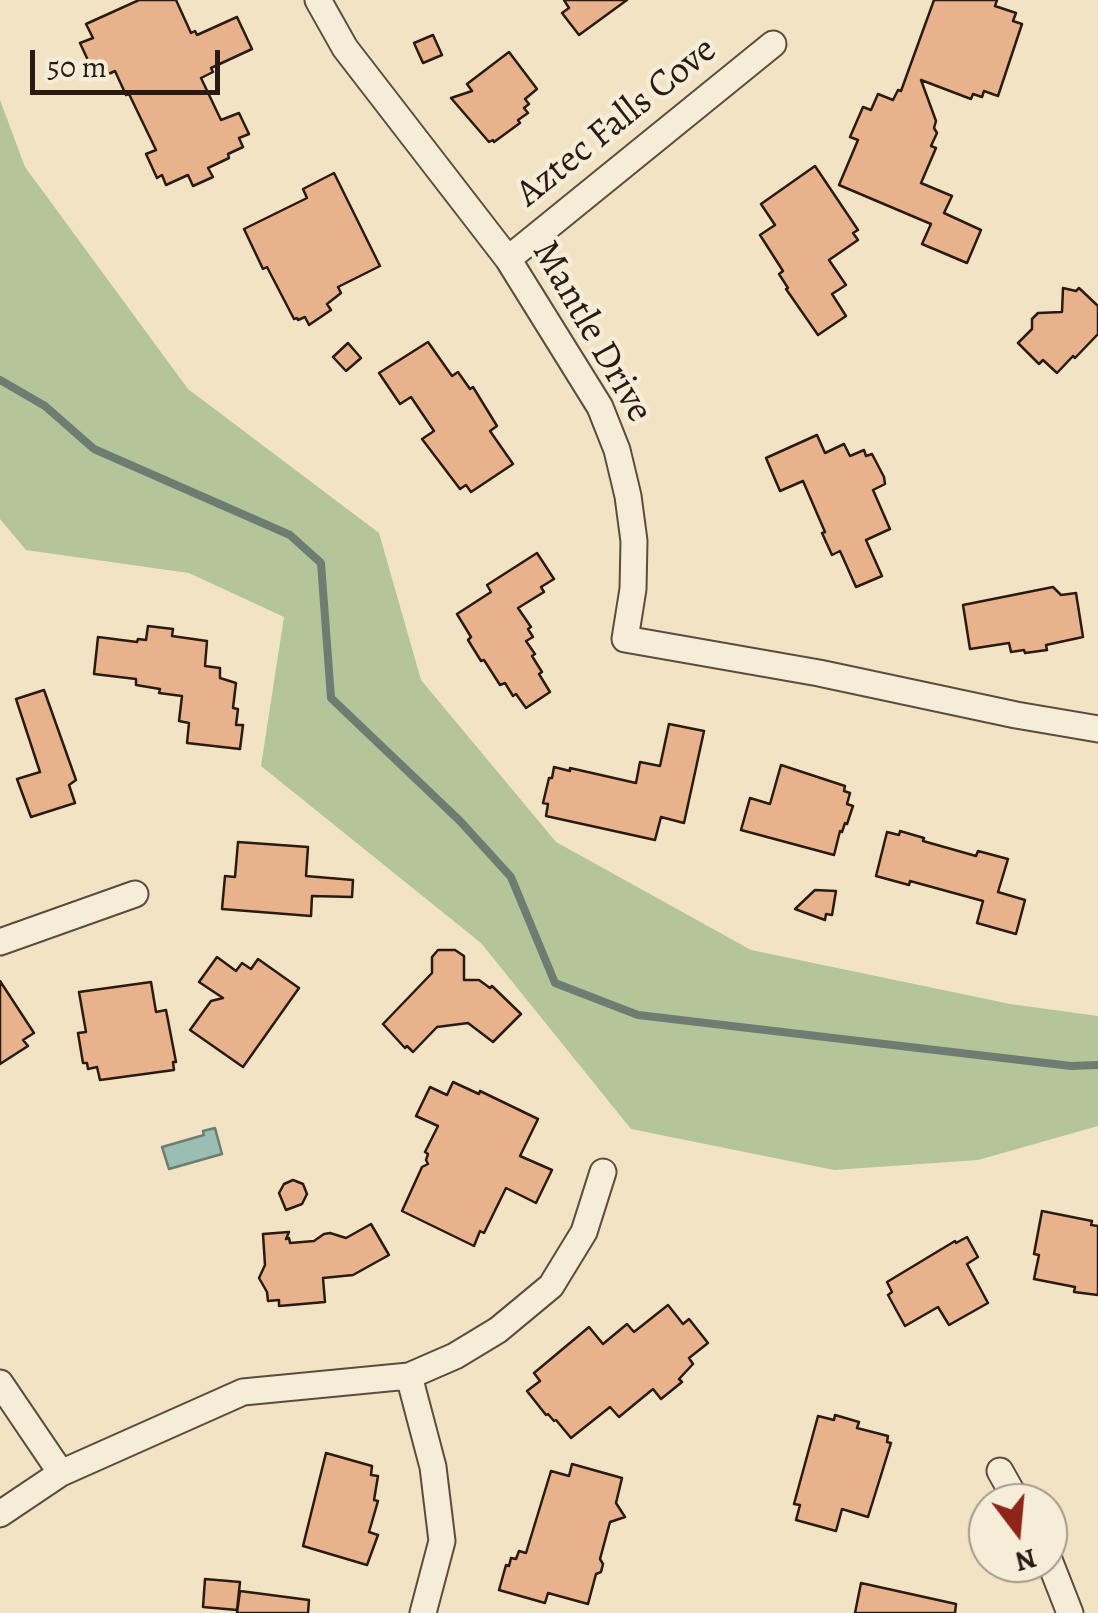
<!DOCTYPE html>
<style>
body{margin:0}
#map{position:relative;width:1098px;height:1613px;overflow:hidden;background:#f1e3c4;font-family:Alegreya,serif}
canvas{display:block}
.north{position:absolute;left:968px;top:1483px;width:100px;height:100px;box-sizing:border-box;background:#f6edd9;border:2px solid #a59989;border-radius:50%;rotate:164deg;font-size:28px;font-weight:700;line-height:40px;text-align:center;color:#2b1a11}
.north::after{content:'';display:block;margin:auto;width:35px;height:45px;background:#8f2418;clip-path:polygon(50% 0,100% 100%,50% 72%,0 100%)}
.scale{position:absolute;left:30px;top:50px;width:190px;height:45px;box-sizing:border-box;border:5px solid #2b1a11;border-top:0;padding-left:12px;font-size:30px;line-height:35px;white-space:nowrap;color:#2b1a11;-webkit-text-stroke:8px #f6edd9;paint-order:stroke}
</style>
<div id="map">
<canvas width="1098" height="1613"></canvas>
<div class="north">N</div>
<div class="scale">50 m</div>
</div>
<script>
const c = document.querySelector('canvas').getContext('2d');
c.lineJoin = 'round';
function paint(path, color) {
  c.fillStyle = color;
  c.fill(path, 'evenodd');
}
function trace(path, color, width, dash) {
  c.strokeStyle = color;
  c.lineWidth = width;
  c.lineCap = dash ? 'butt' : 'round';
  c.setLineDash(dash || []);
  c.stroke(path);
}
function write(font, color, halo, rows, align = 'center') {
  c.font = font + ' Alegreya,serif';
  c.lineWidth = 9;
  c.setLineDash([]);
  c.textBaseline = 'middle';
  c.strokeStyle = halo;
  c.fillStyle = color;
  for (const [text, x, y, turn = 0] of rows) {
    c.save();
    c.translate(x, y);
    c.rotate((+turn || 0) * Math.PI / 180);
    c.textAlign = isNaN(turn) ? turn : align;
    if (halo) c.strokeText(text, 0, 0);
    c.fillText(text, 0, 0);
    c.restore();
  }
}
paint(new Path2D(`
 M 0,100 L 25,167 L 188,389 L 379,533 L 421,680 L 556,842 L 751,950 L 1010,1004 L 1098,1016 L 1098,1126 L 978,1160 L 834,1170 L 631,1129 L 481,943 L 261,766 L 284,617 L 189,573 L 26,550 L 0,519 Z`), '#b4c599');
const water = new Path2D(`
 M 215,1128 L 222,1154 L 169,1169 L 162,1147 L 204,1135 L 203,1131 Z`);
paint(water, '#9bbeb3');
trace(water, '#6e7c72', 2.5);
trace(new Path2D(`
 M 0,380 L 45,406 L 94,449 L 290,535 L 321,563 L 331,698 L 460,821 L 511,877 L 555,983 L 638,1015 L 1071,1066 L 1098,1065`), '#6e7c72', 8);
const building = new Path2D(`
 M 139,0 L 176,0 L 191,33 L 195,31 L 197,35 L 237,17 L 252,49 L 211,68 L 213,72 L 201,78 L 221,120 L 239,113 L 249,134 L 239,138 L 243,147 L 228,154 L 229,158 L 208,168 L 213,177 L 193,186 L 188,175 L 166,185 L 162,175 L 157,178 L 146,154 L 156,150 L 129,94 L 126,95 L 115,71 L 100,78 L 95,67 L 92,69 L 80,43 L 93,38 L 86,24 Z
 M 564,0 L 627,0 L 579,35 L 562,13 L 569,8 Z
 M 934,0 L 997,0 L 995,6 L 1016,13 L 1013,21 L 1022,24 L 998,96 L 984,91 L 982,97 L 973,94 L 971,99 L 921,80 L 936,121 L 934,128 L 937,133 L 931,146 L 936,148 L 921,183 L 952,196 L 944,213 L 981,230 L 967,263 L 922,244 L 931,224 L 839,185 L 858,140 L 850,137 L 863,107 L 871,110 L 878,94 L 893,100 L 898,90 L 901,91 Z
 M 433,35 L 442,55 L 423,63 L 414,43 Z
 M 509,52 L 537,89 L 525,99 L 529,104 L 524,108 L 528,113 L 518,120 L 520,123 L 494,142 L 493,140 L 489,142 L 451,98 L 472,91 L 467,84 Z
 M 815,166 L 858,230 L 853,233 L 858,240 L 829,260 L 846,285 L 832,294 L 846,316 L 818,335 L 786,289 L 788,288 L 779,274 L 783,271 L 760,235 L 775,225 L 761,204 Z
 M 334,173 L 380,266 L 338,287 L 341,293 L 327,304 L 331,310 L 309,325 L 305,317 L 298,320 L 297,318 L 294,319 L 267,267 L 263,269 L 244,229 L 307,198 L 303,189 Z
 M 1063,288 L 1076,291 L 1079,288 L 1098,306 L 1098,334 L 1075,358 L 1073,356 L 1057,373 L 1043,360 L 1039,364 L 1018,343 L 1032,329 L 1032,319 L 1038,313 L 1062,312 Z
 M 428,342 L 452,376 L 458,372 L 470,389 L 473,387 L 497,426 L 490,431 L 513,464 L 471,492 L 466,485 L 460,489 L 422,439 L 434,431 L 411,397 L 400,404 L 379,373 Z
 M 348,343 L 361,358 L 346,371 L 333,357 Z
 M 817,435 L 825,453 L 844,444 L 850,456 L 864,450 L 866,456 L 872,454 L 884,477 L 885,484 L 873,490 L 890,529 L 866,540 L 882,576 L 856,587 L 840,551 L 832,555 L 822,533 L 825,532 L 803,481 L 780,491 L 766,458 Z
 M 537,553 L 554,579 L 541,587 L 544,592 L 518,608 L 531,627 L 528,629 L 533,637 L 526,641 L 535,654 L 532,656 L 542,672 L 539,674 L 550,692 L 526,708 L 516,694 L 513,696 L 505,683 L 500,685 L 484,660 L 481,661 L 468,640 L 471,637 L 457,614 L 491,592 L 487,585 Z
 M 1053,587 L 1061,595 L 1076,593 L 1083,637 L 1046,645 L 1047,650 L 1025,653 L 1024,650 L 1011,652 L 1009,643 L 970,649 L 963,605 Z
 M 148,626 L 173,629 L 172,636 L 207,641 L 205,666 L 220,668 L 220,678 L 236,683 L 233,708 L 238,709 L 236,725 L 243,725 L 240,749 L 187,743 L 189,723 L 179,721 L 182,696 L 159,693 L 160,689 L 136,685 L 136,679 L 94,674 L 98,637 L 137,642 L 138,639 L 146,640 Z
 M 44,690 L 76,780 L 69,785 L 75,803 L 31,817 L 17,779 L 40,772 L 16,699 Z
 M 669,724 L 704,731 L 684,823 L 661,817 L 655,840 L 546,816 L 548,804 L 543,803 L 549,778 L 552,778 L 554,767 L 570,771 L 570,768 L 636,783 L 640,762 L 660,766 Z
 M 781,765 L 845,786 L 844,791 L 850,793 L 847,804 L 853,806 L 847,824 L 845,823 L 842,832 L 840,831 L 834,855 L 741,830 L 750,798 L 770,804 Z
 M 900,831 L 924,838 L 923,841 L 976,856 L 978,851 L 1008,859 L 998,892 L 1025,900 L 1016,934 L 977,923 L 983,901 L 910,881 L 909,885 L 876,876 L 887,832 L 899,835 Z
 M 238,842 L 308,847 L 306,876 L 353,880 L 352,897 L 312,896 L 311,916 L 222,909 L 225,876 L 235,877 Z
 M 815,890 L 836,891 L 832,915 L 826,914 L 825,920 L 795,909 Z
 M 438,950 L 455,950 L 464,956 L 464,980 L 479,980 L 490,988 L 492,986 L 521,1014 L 493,1042 L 468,1023 L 437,1027 L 413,1052 L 407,1046 L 405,1048 L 383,1024 L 432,973 L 432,957 Z
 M 217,957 L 236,971 L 242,963 L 251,969 L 258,959 L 299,988 L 243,1067 L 190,1030 L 211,1001 L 223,998 L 199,982 Z
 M 0,981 L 34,1033 L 23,1040 L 28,1046 L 0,1064 Z
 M 151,982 L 156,1012 L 166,1010 L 176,1062 L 173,1062 L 174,1070 L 100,1080 L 97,1067 L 88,1069 L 87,1063 L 83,1063 L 78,1033 L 86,1032 L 79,992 Z
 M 453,1082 L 479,1094 L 480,1091 L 538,1119 L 520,1156 L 552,1170 L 536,1203 L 506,1188 L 484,1233 L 480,1231 L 474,1246 L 402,1211 L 422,1167 L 428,1164 L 426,1160 L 428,1154 L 425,1152 L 438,1126 L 416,1116 L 430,1087 L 447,1095 Z
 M 293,1180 L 303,1184 L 307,1194 L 302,1204 L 286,1210 L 279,1193 L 284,1184 Z
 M 1042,1211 L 1092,1221 L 1091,1225 L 1098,1226 L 1098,1295 L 1074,1292 L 1075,1287 L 1034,1279 L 1039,1255 L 1034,1254 Z
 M 371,1224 L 389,1255 L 353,1275 L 323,1278 L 325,1302 L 279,1306 L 279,1300 L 268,1301 L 267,1292 L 259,1278 L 265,1265 L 263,1234 L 289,1232 L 286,1239 L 289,1238 L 290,1243 L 314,1241 L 324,1234 L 330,1233 L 346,1238 Z
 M 967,1237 L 978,1257 L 967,1264 L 988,1303 L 949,1325 L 938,1307 L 905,1326 L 888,1295 L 892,1292 L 887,1282 L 955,1241 L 956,1243 Z
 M 668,1305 L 683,1324 L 689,1319 L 708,1343 L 689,1358 L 693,1364 L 679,1379 L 682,1382 L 661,1399 L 653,1389 L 619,1417 L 610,1407 L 571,1438 L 556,1420 L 554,1421 L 548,1414 L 546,1415 L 527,1391 L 540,1381 L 534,1373 L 589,1327 L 603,1344 L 627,1324 L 634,1332 Z
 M 835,1415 L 859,1422 L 857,1428 L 888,1436 L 887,1442 L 891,1443 L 868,1517 L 842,1509 L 836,1531 L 796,1520 L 800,1505 L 794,1504 L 818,1416 L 834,1420 Z
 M 326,1453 L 372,1466 L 371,1475 L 378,1476 L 374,1500 L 378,1501 L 369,1532 L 378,1535 L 367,1565 L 303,1546 Z
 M 572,1464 L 622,1478 L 616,1503 L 625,1517 L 610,1522 L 600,1559 L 603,1564 L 601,1572 L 596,1574 L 588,1604 L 548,1593 L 545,1603 L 499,1590 L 506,1565 L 509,1566 L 511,1558 L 516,1559 L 519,1551 L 526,1553 L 551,1471 L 569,1476 Z
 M 205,1579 L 240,1582 L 237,1610 L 203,1607 Z
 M 861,1583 L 956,1604 L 955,1613 L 855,1613 Z
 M 240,1591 L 309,1600 L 308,1613 L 237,1613 Z`);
paint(building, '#e8b38c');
trace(building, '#2b1a11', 2.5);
const minor = new Path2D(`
 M 318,0 L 345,48 L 508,259 L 600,407 L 617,450 L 628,496 L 634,541 L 633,589 L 625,639 L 819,673 L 1016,715 L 1098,729
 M 508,259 L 773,44
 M 0,942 L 135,894
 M 409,1376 L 433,1467 L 442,1541 L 423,1613
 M 0,1383 L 61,1473
 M 1000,1471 L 1018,1503
 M 0,1514 L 61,1473 L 243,1392 L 409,1376 L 455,1356 L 498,1330 L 551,1286 L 584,1232 L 603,1172
 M 1048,1557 L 1070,1613`);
trace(minor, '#5c4c3e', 29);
trace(minor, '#f6edd9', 25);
write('38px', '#2b1a11', '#f6edd9', [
 ["Aztec Falls Cove",617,123,-39],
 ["Mantle Drive",591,332,60]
]);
</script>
